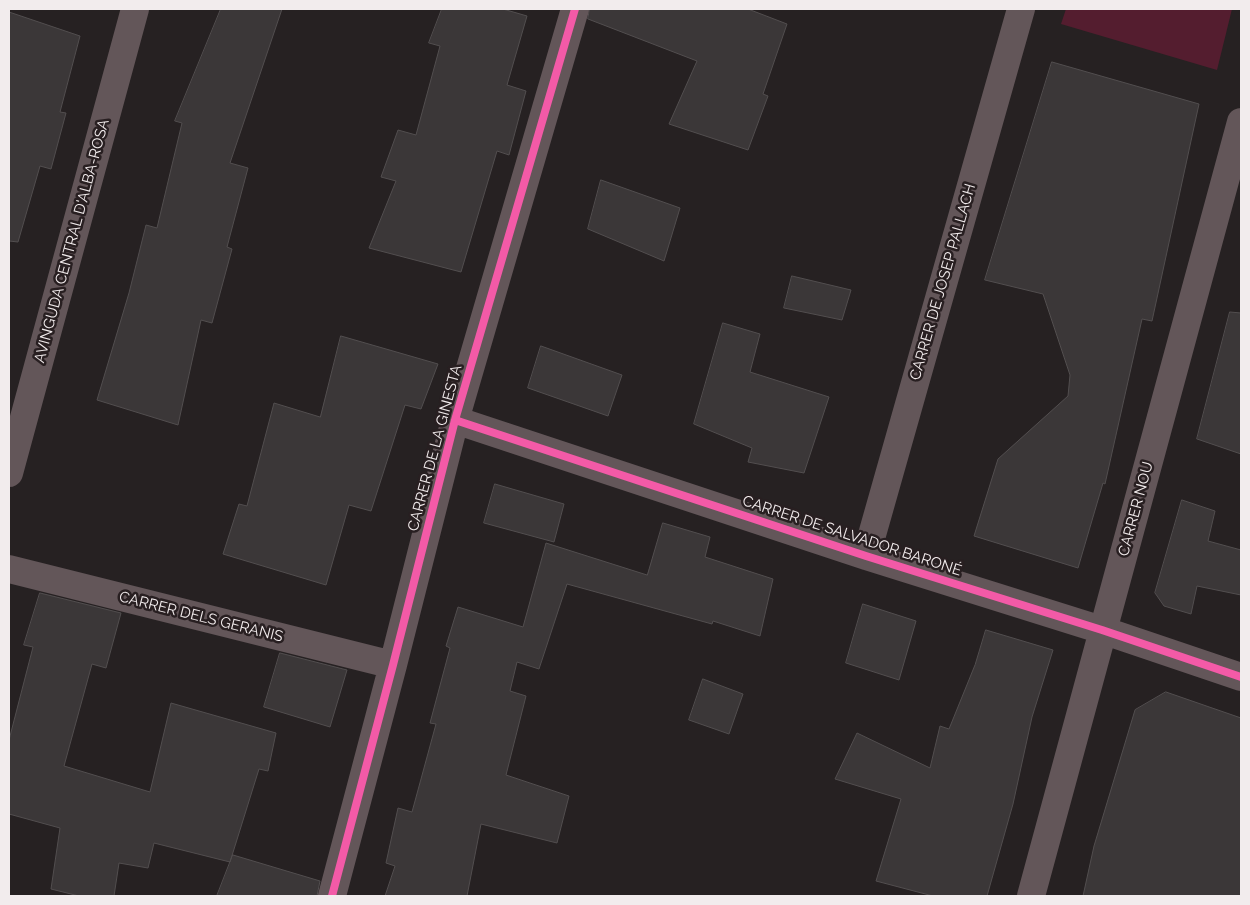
<!DOCTYPE html>
<meta charset="utf-8">
<style>
body{margin:0}
#map{position:relative;width:1250px;height:905px;overflow:hidden;background:#262122;font-family:Raleway,sans-serif}
canvas{display:block}
.frame{position:absolute;inset:0;border:10px solid #f2eced;pointer-events:none}
</style>
<div id="map">
<canvas width="1250" height="905"></canvas>
<div class="frame"></div>
</div>
<script>
const c = document.querySelector('canvas').getContext('2d');
c.lineJoin = 'round';
function paint(path, color) {
  c.fillStyle = color;
  c.fill(path, 'evenodd');
}
function trace(path, color, width, dash) {
  c.strokeStyle = color;
  c.lineWidth = width;
  c.lineCap = dash ? 'butt' : 'round';
  c.setLineDash(dash || []);
  c.stroke(path);
}
function write(font, color, halo, rows, align = 'center') {
  c.font = font + ' Raleway,sans-serif';
  c.lineWidth = 5;
  c.setLineDash([]);
  c.textBaseline = 'middle';
  c.strokeStyle = halo;
  c.fillStyle = color;
  for (const [text, x, y, turn = 0] of rows) {
    c.save();
    c.translate(x, y);
    c.rotate((+turn || 0) * Math.PI / 180);
    c.textAlign = isNaN(turn) ? turn : align;
    if (halo) c.strokeText(text, 0, 0);
    c.fillText(text, 0, 0);
    c.restore();
  }
}
paint(new Path2D(`
 M 1066,9 L 1232,9 L 1217,70 L 1061,24 Z`), '#541d2f');
const building = new Path2D(`
 M 221,9 L 282,9 L 230,163 L 248,168 L 227,247 L 232,249 L 212,323 L 201,320 L 178,425 L 97,400 L 129,293 L 146,225 L 157,228 L 182,123 L 175,121 Z
 M 442,9 L 503,9 L 527,16 L 507,85 L 526,91 L 509,155 L 497,151 L 461,272 L 369,248 L 396,181 L 381,177 L 398,130 L 416,135 L 440,46 L 429,43 Z
 M 590,9 L 748,9 L 787,24 L 763,94 L 768,96 L 748,150 L 669,124 L 697,61 L 588,19 Z
 M 9,12 L 80,36 L 60,112 L 66,113 L 51,169 L 40,166 L 18,242 L 9,241 Z
 M 1052,62 L 1199,104 L 1152,321 L 1142,319 L 1105,484 L 1103,483 L 1078,568 L 974,536 L 998,459 L 1068,396 L 1070,375 L 1043,294 L 985,280 Z
 M 601,180 L 680,208 L 664,261 L 588,229 Z
 M 792,276 L 851,290 L 842,320 L 784,308 Z
 M 1230,312 L 1241,313 L 1241,454 L 1197,439 Z
 M 723,323 L 760,334 L 750,372 L 829,397 L 804,473 L 748,462 L 752,448 L 694,424 Z
 M 341,336 L 438,364 L 421,409 L 405,405 L 371,511 L 349,505 L 326,585 L 223,554 L 239,504 L 247,506 L 274,403 L 320,417 Z
 M 541,346 L 622,375 L 608,416 L 528,388 Z
 M 495,484 L 564,504 L 554,542 L 484,523 Z
 M 1182,500 L 1215,511 L 1208,541 L 1241,550 L 1241,595 L 1197,586 L 1191,614 L 1164,606 L 1155,593 Z
 M 663,523 L 710,537 L 705,557 L 773,579 L 760,636 L 713,621 L 712,624 L 567,584 L 539,669 L 517,662 L 510,691 L 526,696 L 506,775 L 569,796 L 557,843 L 481,824 L 467,896 L 385,896 L 395,866 L 386,863 L 398,808 L 412,812 L 436,724 L 430,723 L 450,648 L 446,646 L 458,607 L 523,627 L 546,543 L 647,575 Z
 M 40,593 L 121,613 L 106,668 L 92,664 L 64,766 L 150,792 L 171,703 L 276,733 L 268,771 L 259,769 L 230,862 L 154,843 L 148,868 L 119,863 L 114,896 L 79,896 L 51,889 L 60,828 L 9,814 L 9,740 L 33,647 L 24,645 Z
 M 863,604 L 916,621 L 899,680 L 846,663 Z
 M 986,630 L 1053,650 L 1032,717 L 1013,804 L 987,896 L 933,896 L 876,881 L 901,799 L 835,779 L 857,733 L 930,768 L 940,726 L 949,729 L 975,665 Z
 M 280,653 L 347,670 L 330,727 L 264,707 Z
 M 703,679 L 743,694 L 729,734 L 689,720 Z
 M 1166,692 L 1241,718 L 1241,896 L 1083,896 L 1094,846 L 1135,710 Z
 M 233,855 L 320,881 L 317,896 L 217,896 Z`);
paint(building, '#3b3738');
trace(building, '#524e4f', 1);
trace(new Path2D(`
 M 455,420 L 866,556 L 1102,630 L 1241,677
 M 9,473 L 135,9
 M 866,556 L 1021,9
 M 9,569 L 393,665
 M 332,896 L 393,665 L 455,420 L 575,9
 M 1031,896 L 1241,122`), '#635659', 28);
trace(new Path2D(`
 M 455,420 L 866,556 L 1102,630 L 1241,677
 M 332,896 L 393,665 L 455,420 L 575,9`), '#f35aa7', 8);
write('15px', '#f2eced', '#281f21', [
 ["AVINGUDA CENTRAL D'ALBA-ROSA",72,241,-75],
 ["CARRER DE JOSEP PALLACH",943,282,-74],
 ["CARRER DE LA GINESTA",435,448,-75],
 ["CARRER NOU",1136,509,-75],
 ["CARRER DE SALVADOR BARONÉ",852,536,18],
 ["CARRER DELS GERANIS",201,617,14]
]);
</script>
